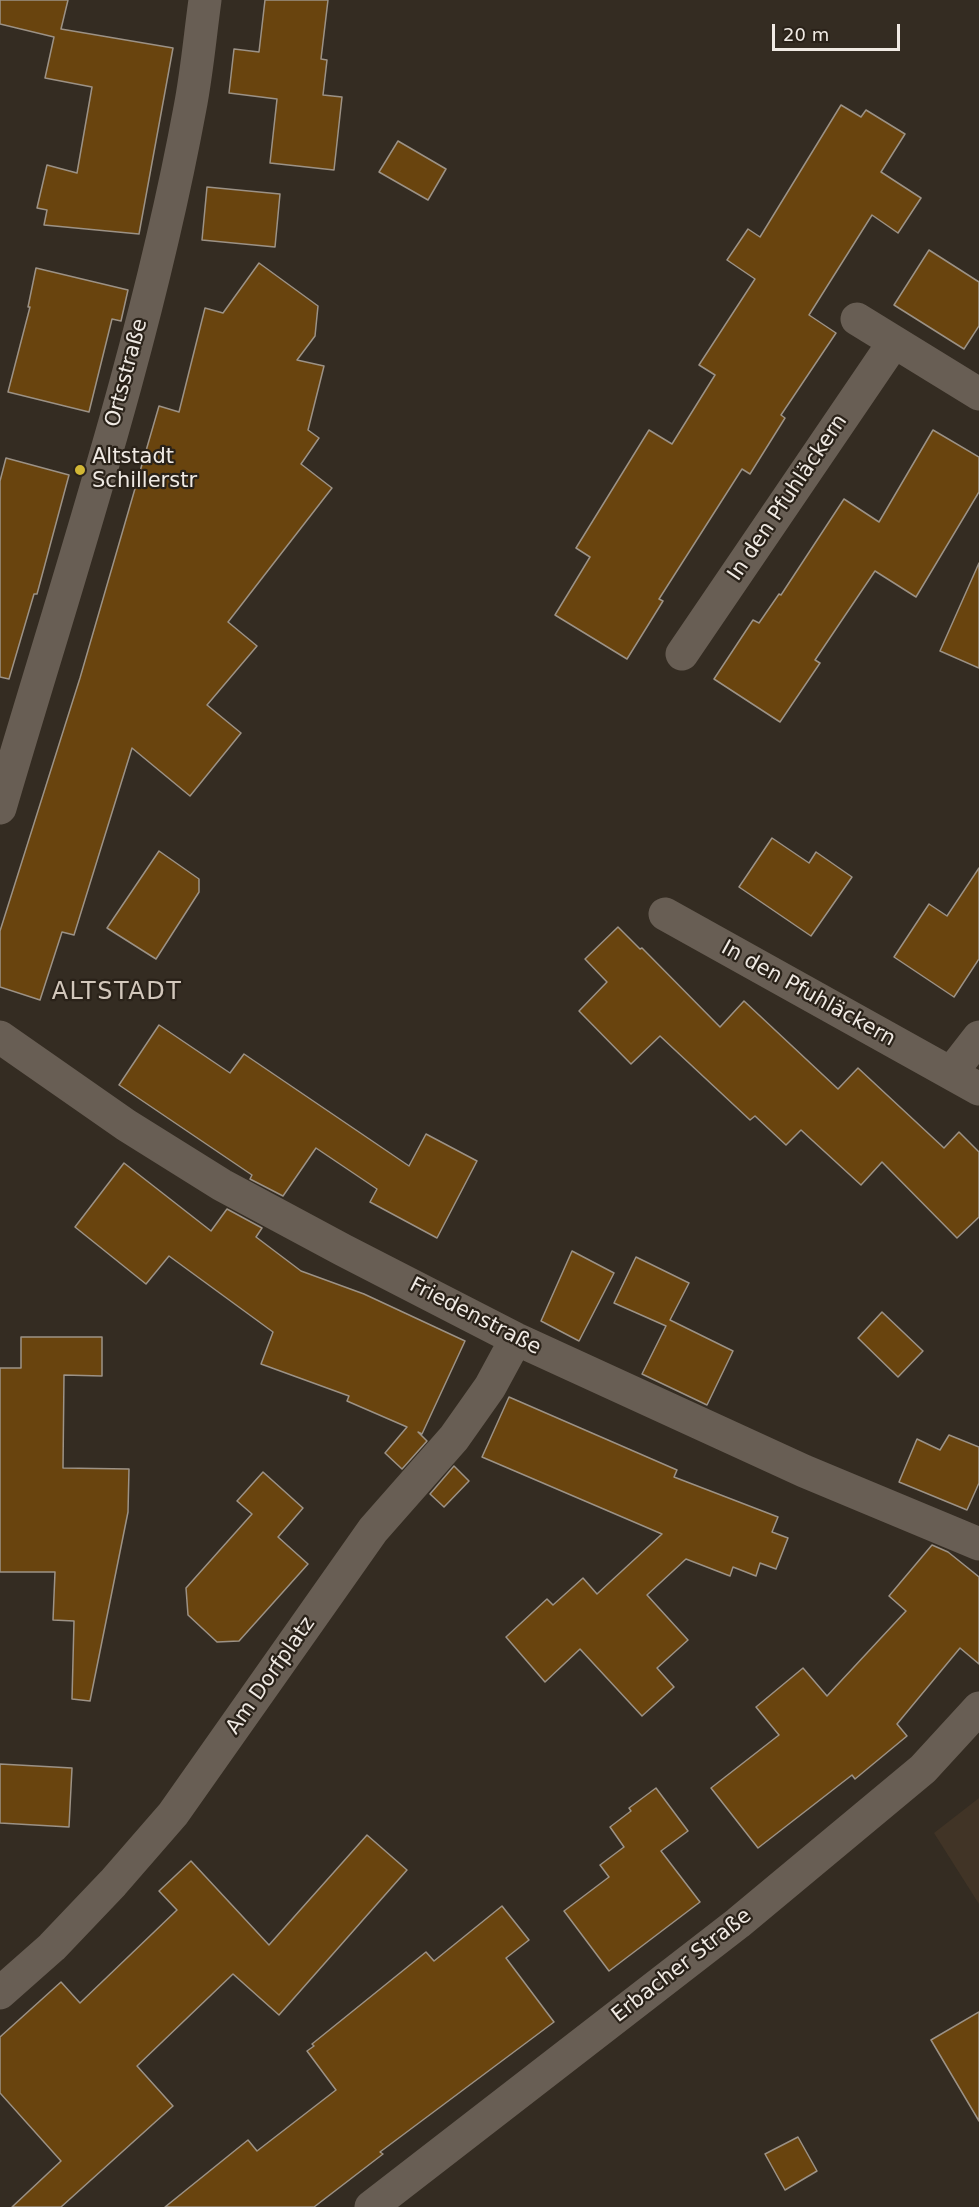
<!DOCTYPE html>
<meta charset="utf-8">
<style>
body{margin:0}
#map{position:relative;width:979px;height:2207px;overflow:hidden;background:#342c22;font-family:"DejaVu Sans",sans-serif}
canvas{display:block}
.scale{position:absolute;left:772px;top:24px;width:128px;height:27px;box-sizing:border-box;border:3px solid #f0eae4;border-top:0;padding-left:8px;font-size:18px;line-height:21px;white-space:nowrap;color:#f0eae4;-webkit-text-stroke:4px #2a2219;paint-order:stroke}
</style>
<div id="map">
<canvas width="979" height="2207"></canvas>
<div class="scale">20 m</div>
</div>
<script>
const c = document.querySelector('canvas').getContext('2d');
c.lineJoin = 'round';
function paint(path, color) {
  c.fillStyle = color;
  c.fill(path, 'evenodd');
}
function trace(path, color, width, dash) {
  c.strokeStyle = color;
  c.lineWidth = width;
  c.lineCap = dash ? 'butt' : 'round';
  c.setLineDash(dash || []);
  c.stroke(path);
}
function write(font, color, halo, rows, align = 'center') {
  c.font = font + ' "DejaVu Sans",sans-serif';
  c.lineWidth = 4.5;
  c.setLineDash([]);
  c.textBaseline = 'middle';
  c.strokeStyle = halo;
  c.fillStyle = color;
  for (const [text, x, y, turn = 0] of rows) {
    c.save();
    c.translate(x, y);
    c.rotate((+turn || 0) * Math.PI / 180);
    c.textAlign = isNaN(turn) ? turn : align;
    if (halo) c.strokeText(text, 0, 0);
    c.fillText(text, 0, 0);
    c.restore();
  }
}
paint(new Path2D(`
 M 979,1798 L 979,1904 L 934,1833 Z`), '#413426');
const building = new Path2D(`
 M 0,0 L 68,0 L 61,29 L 173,48 L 139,234 L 44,225 L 47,210 L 37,208 L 47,165 L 77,173 L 92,87 L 45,78 L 54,37 L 0,24 Z
 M 265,0 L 328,0 L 321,59 L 327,60 L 323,95 L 342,97 L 334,170 L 270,163 L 277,99 L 229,93 L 234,49 L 259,52 Z
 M 841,105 L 861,117 L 866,110 L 905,134 L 881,172 L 921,198 L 898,233 L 872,215 L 809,315 L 836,333 L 781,415 L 785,418 L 750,474 L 742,469 L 659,599 L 663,601 L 627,659 L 555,615 L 590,557 L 576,548 L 649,430 L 672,444 L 715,375 L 699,365 L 755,279 L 727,260 L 748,229 L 760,237 Z
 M 398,141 L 446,169 L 428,200 L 379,172 Z
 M 207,187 L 280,194 L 275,247 L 202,240 Z
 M 929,250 L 979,282 L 979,326 L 964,349 L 894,305 Z
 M 259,263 L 318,306 L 315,336 L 297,360 L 324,366 L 308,430 L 319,438 L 301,464 L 332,488 L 228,622 L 257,646 L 207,705 L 241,733 L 190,796 L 132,748 L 74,935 L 62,932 L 40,1000 L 0,987 L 0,931 L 80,678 L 159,406 L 179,412 L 205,308 L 223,313 Z
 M 36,268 L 128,290 L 121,321 L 112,319 L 89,412 L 8,392 L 30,307 L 28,307 Z
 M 933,430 L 979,457 L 979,492 L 916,597 L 875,571 L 815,660 L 820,663 L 780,722 L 714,679 L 753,620 L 759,623 L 779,594 L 781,595 L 844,499 L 879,522 Z
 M 6,458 L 69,475 L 37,594 L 34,594 L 9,679 L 0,677 L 0,481 Z
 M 979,563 L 979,668 L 940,651 Z
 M 772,838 L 809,863 L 816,852 L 852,877 L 811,936 L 739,887 Z
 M 159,851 L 199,879 L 199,892 L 156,959 L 107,928 Z
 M 979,868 L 979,959 L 954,997 L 894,957 L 929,904 L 947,916 Z
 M 618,927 L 640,949 L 642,948 L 720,1027 L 744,1001 L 838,1089 L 858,1068 L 944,1148 L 959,1132 L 979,1152 L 979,1217 L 957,1238 L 882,1162 L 861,1185 L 801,1130 L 786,1145 L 755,1116 L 750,1120 L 660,1036 L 631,1064 L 579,1011 L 607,982 L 585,959 Z
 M 159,1025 L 230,1073 L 244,1054 L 409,1166 L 426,1134 L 477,1161 L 437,1238 L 370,1202 L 377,1189 L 316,1148 L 283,1196 L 250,1179 L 252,1175 L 119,1085 Z
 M 124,1163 L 211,1231 L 227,1209 L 262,1228 L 256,1237 L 301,1271 L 364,1294 L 465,1341 L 422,1434 L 418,1432 L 427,1441 L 402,1469 L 385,1453 L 407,1427 L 347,1401 L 349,1396 L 261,1364 L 273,1332 L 169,1256 L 146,1284 L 75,1227 Z
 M 572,1251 L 614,1273 L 579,1341 L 541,1321 Z
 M 636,1257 L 689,1283 L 670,1320 L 733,1351 L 707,1405 L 642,1374 L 666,1326 L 614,1303 Z
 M 882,1312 L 923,1351 L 898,1377 L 858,1338 Z
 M 21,1337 L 102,1337 L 102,1376 L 64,1375 L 63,1468 L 129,1469 L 128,1512 L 90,1701 L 72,1699 L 74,1621 L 53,1620 L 55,1572 L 0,1572 L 0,1368 L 21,1368 Z
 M 509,1397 L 677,1470 L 674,1477 L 778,1517 L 772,1532 L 788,1538 L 776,1569 L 760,1563 L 756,1576 L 733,1567 L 730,1576 L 686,1559 L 647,1595 L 688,1640 L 657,1668 L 674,1687 L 642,1716 L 580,1649 L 545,1682 L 506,1637 L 547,1599 L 553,1605 L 583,1578 L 597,1594 L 662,1534 L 482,1457 Z
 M 949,1435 L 979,1447 L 979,1483 L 967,1510 L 899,1482 L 917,1439 L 940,1450 Z
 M 454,1466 L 469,1481 L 444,1507 L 430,1494 Z
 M 263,1472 L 303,1508 L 278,1537 L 308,1564 L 239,1641 L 217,1642 L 188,1615 L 186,1588 L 252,1514 L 237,1501 Z
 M 932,1545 L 948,1552 L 979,1577 L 979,1664 L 960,1648 L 897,1724 L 907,1736 L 855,1779 L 852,1775 L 758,1848 L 711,1788 L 779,1735 L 756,1707 L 803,1668 L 827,1696 L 906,1611 L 889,1596 Z
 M 0,1764 L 72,1768 L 69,1827 L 0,1823 Z
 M 656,1788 L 688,1831 L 661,1851 L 700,1902 L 609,1971 L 564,1911 L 609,1877 L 600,1865 L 624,1847 L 610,1827 L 631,1811 L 629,1808 Z
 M 367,1835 L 407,1870 L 279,2015 L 233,1974 L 137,2066 L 173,2106 L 61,2207 L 12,2207 L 61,2161 L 0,2093 L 0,2037 L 61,1982 L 80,2003 L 177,1910 L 159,1891 L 191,1861 L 269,1945 Z
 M 502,1906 L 529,1940 L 506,1958 L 554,2022 L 380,2152 L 383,2154 L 314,2207 L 165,2207 L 248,2140 L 257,2151 L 336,2090 L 307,2051 L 314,2046 L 312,2044 L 426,1952 L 434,1961 Z
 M 979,2012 L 979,2121 L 931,2040 Z
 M 798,2137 L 817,2171 L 785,2190 L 765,2154 Z`);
paint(building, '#69440e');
trace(building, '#9c9286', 1.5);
trace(new Path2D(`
 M 857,319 L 979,394
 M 682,654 L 894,342
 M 0,808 C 68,577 146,346 190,108 C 197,72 200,36 205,0
 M 665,914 L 979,1089
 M 0,1037 L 126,1125 L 222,1185 L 343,1250 L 516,1339 L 804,1471 L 979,1544
 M 951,1073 L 979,1037
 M 0,1993 L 52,1947 L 113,1883 L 173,1814 L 373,1530 L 454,1438 L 490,1387 L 516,1339
 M 371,2207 L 738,1923 L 923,1769 L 979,1708`), '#685e54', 33);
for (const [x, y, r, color] of [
 [80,470,6,"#d2b735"]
]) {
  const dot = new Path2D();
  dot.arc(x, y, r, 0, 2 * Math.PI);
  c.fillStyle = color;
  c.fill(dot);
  trace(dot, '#2a2219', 2);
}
write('21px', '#f0eae4', '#2a2219', [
 ["Ortsstraße",127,373,-75],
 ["In den Pfuhläckern",788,498,-56],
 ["In den Pfuhläckern",808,994,29],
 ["Friedenstraße",475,1317,27],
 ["Am Dorfplatz",271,1676,-55],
 ["Erbacher Straße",682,1966,-38]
]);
write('21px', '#f0eae4', '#2a2219', [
 ["Altstadt",92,458],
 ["Schillerstr",92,482]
], 'left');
c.letterSpacing = '1.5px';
write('24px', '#d3c8bc', '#2a2219', [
 ["ALTSTADT",117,993]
]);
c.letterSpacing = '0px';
</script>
